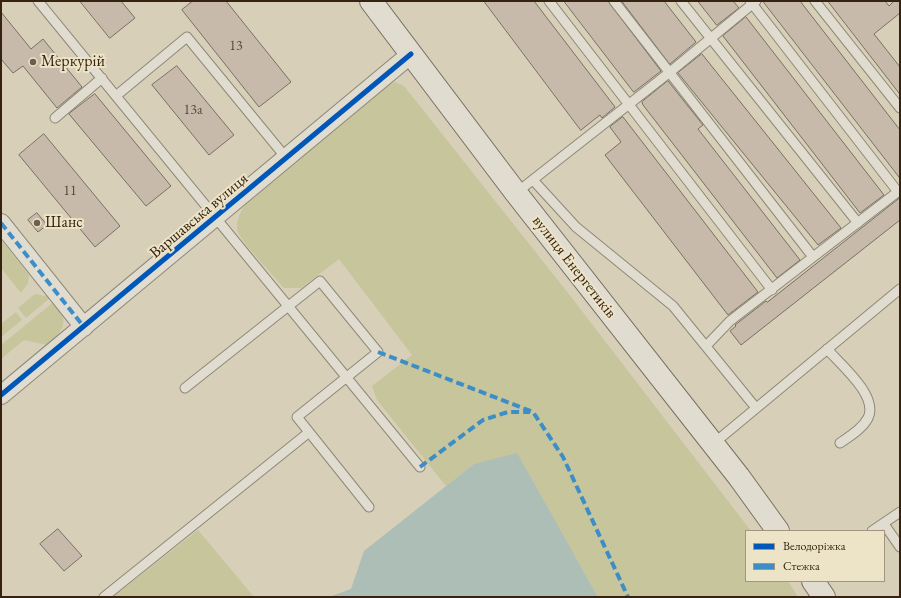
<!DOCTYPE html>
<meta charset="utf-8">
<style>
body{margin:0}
#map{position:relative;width:901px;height:598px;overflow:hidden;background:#d7cfb7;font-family:"EB Garamond",serif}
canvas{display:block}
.frame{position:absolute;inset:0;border:2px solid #352211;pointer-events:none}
.legend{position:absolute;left:745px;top:530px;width:140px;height:52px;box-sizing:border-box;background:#ede4c8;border:1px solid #a3967f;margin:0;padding:5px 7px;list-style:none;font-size:12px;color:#352211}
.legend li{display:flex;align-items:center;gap:8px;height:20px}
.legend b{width:20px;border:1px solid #a3967f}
</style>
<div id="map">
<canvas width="901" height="598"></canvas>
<div class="frame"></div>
<ul class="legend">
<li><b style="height:5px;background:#0057b8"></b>Велодоріжка</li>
<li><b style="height:5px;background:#3d8ec7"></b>Стежка</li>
</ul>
</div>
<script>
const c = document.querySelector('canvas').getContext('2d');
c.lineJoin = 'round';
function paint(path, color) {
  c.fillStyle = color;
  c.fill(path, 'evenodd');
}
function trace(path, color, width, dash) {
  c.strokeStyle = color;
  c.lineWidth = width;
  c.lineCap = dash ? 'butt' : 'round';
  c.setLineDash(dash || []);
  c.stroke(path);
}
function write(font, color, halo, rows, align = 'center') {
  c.font = font + ' "EB Garamond",serif';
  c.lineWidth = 4;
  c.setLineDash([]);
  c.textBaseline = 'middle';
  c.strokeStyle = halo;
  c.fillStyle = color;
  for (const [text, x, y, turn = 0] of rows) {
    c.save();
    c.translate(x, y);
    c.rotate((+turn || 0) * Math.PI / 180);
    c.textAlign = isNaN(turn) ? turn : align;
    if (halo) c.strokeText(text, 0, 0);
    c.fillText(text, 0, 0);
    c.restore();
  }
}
paint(new Path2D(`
 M 395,82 L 404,86 L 568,293 L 751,531 L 746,531 L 746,581 L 788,581 L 798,597 L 598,597 L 517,454 L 474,464 L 446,486 L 377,400 L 372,386 L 412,355 L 339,259 L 301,288 L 284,288 C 275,277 242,243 238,232 C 235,223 240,212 245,205 L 387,86 Z
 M 1,240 L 29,275 L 28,283 L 21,293 L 1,268 Z
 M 35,294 L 51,297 L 26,318 L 18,308 Z
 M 55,301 C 69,321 65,330 47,345 L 24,340 L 1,359 L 1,345 Z
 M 16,312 L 22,320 L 1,337 L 1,324 Z
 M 198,530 L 254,597 L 113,597 Z`), '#c6c59c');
paint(new Path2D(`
 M 517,453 L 598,597 L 329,597 L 351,589 L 364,551 L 474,464 Z`), '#acbeb5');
const building = new Path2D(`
 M 80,1 L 121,1 L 135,18 L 110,38 Z
 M 193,1 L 226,1 L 291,82 L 259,107 L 182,10 Z
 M 484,1 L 534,1 L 615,107 L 602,118 L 600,115 L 581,130 Z
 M 564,1 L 608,1 L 661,71 L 634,92 Z
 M 622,1 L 664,1 L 696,42 L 670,64 Z
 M 698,1 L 733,1 L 739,8 L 717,25 Z
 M 763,1 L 800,1 L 900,130 L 900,178 Z
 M 828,1 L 885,1 L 889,6 L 894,1 L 900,1 L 900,13 L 874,34 L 900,67 L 900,94 Z
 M 1,12 L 31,49 L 43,39 L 82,87 L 57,108 L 23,66 L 13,73 L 1,59 Z
 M 746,17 L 884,195 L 860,213 L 723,36 Z
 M 702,54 L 841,228 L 818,245 L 678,73 Z
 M 177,66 L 234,135 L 209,155 L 152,85 Z
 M 668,81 L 703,125 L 698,129 L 800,260 L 777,278 L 643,105 L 642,102 Z
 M 95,94 L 171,186 L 146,206 L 69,114 Z
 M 623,117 L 758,292 L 728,315 L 605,155 L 621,142 L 610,127 Z
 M 44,134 L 120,226 L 95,247 L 19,155 Z
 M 900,198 L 900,220 L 741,345 L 730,331 L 736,326 L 735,325 L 766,301 L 767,302 Z
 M 37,213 L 47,225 L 38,232 L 28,220 Z
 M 58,529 L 82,556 L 64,571 L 40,544 Z`);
paint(building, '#c8baaa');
trace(building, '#777062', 1);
const service = new Path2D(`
 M 38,1 L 420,467
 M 549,1 L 772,290
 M 614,1 L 813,257
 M 681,1 L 858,223
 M 750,1 L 898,192
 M 815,1 L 900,108
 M 117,95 L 187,37 L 287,159
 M 55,118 L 102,78
 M 533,180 L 576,227 L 673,306 L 756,408
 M 516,193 L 670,72 L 756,1
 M 706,346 L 730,321 L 900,190
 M 827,349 C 840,364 879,396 868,418 C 862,429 850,436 840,443
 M 185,388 L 320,281 L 378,352 L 297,417 L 369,507
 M 713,444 L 900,289
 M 884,524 L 900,547
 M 872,531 L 900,512
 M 104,597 L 308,433`);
const minor = new Path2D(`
 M 1,223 L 84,327
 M 1,395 L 411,54`);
const secondary = new Path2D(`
 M 371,1 L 516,193 L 739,477 L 778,531
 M 813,581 L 824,597`);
trace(service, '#8e8878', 11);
trace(minor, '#8e8878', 20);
trace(secondary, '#777062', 24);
trace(service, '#e0dcd0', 9);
trace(minor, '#e0dcd0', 18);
trace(secondary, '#e0dcd0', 22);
trace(new Path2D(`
 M 1,223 L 84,327
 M 378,352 L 533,412 L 563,457 L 628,597
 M 420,467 L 483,420 L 508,412 L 530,412`), '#3d8ec7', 4, [8, 4]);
trace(new Path2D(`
 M 1,395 L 411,54`), '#0057b8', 5);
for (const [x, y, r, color] of [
 [33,62,4,"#6e5f4b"],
 [37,223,4,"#6e5f4b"]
]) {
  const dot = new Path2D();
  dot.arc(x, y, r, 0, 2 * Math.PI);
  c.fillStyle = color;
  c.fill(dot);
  trace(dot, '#ede4c8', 1.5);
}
write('14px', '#5a4837', null, [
 ["13",236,46],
 ["13а",193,110],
 ["11",70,191]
]);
write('16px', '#352211', '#ede4c8', [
 ["Меркурій",41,62],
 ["Шанс",45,223]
], 'left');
write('16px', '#352211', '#ede4c8', [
 ["Варшавська вулиця",199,216,-40],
 ["вулиця Енергетиків",574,267,52]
]);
</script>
